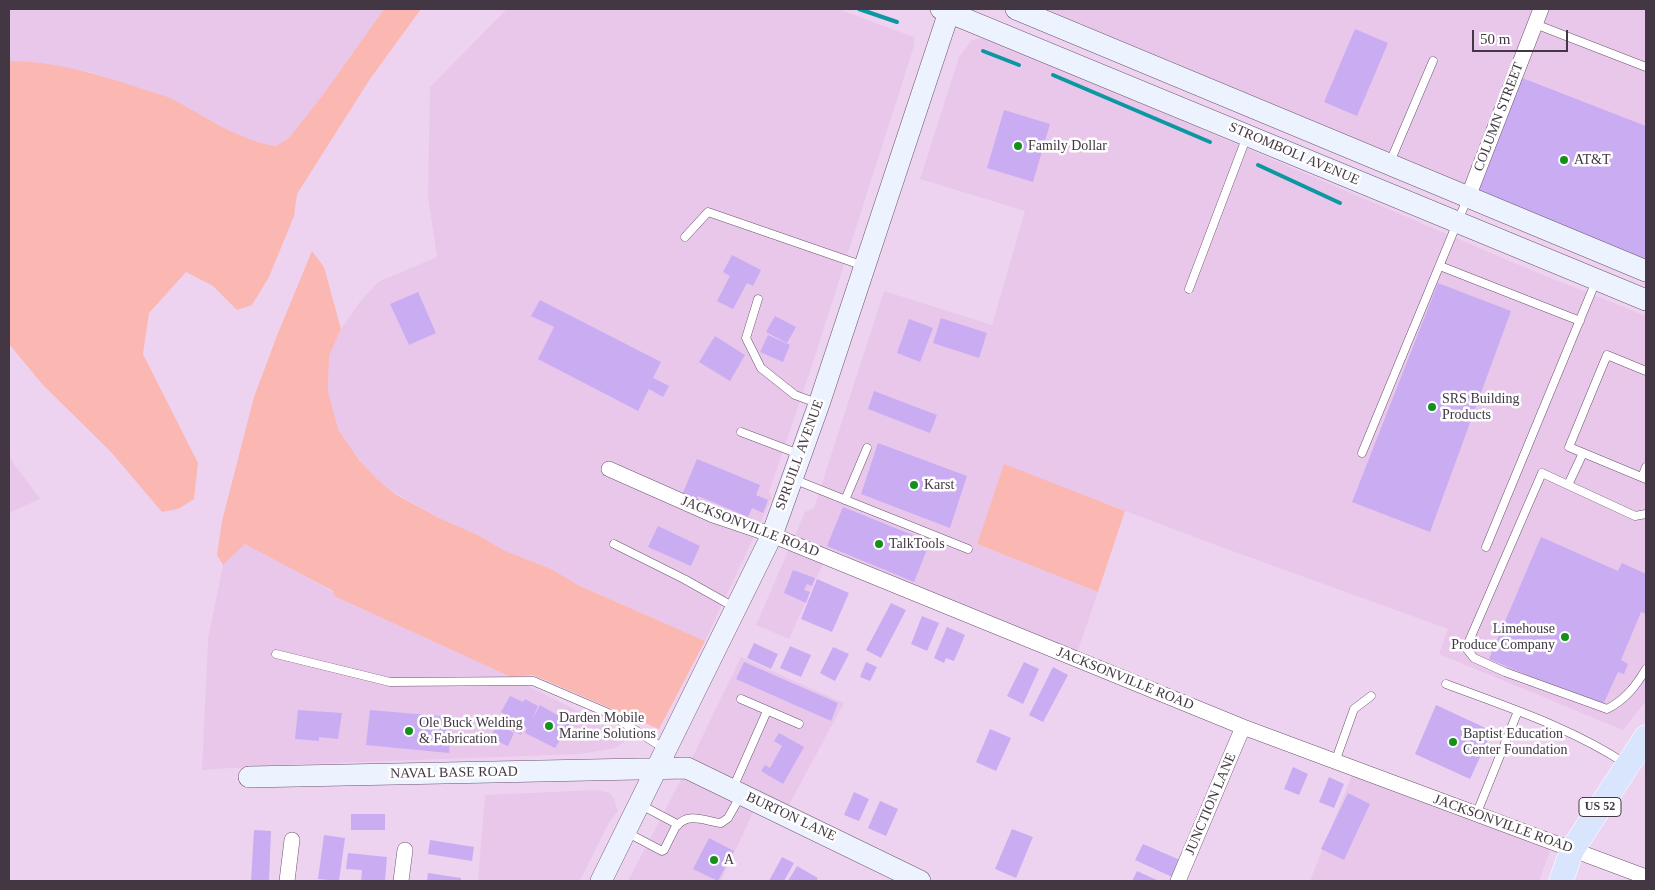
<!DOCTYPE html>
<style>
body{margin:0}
#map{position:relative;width:1655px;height:890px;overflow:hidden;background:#eed3f1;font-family:"Times New Roman",serif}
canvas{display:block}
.frame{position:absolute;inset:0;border:10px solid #423743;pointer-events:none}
.scale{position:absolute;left:1472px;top:30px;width:96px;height:22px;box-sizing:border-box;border:2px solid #423743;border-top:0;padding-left:6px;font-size:15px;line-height:18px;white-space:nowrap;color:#423743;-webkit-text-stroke:4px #fefefe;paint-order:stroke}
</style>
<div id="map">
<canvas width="1655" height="890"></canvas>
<div class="frame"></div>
<div class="scale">50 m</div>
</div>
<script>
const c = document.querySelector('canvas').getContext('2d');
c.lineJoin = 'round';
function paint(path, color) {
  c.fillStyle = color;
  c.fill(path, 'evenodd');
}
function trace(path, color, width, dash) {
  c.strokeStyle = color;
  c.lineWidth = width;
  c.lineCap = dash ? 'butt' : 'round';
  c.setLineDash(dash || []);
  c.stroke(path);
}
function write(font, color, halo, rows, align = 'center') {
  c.font = font + ' "Times New Roman",serif';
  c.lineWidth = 5;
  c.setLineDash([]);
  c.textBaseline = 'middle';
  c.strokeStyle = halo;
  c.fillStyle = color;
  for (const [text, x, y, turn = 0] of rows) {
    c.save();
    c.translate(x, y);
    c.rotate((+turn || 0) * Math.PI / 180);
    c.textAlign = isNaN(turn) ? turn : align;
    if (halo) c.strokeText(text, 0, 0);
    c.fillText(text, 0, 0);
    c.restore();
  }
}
paint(new Path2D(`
 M 9,9 L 384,9 L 322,96 L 289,138 L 276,146 L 243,138 L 171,99 L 125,83 L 90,72 L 9,61 Z
 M 507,9 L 838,9 L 914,37 L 914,46 L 809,375 L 769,492 L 772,498 L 705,641 L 580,586 L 551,569 L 503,550 L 478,535 L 439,518 L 395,493 L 377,479 L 357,457 L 338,429 L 328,391 L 329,356 L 341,329 L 359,303 L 378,282 L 437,257 L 428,197 L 430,87 Z
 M 1039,9 L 1646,9 L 1646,126 L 1516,75 L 1469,193 Z
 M 984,38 L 1068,72 L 1531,270 L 1646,316 L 1646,701 L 1623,730 L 1439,654 L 1448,629 L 1213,544 L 1004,465 L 977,544 L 1098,592 L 1075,659 L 826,557 L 789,639 L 756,625 L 805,512 L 814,508 L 884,291 L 992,325 L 1025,211 L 920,179 L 959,57 L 972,40 Z
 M 9,457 L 40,499 L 9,513 Z
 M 245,543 L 333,592 L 334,596 L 511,677 L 627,736 L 624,742 L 616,748 L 580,754 L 279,765 L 202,770 L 208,639 L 223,565 Z
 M 741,657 L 844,703 L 784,814 L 758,802 L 721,881 L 628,881 L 687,768 Z
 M 1352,775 L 1548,849 L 1550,851 L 1539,881 L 1310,881 Z
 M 596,790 L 610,793 L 614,799 L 618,811 L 609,822 L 580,881 L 478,881 L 485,795 Z`), '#e8c7eb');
paint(new Path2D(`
 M 384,9 L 421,9 L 370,79 L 297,194 L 294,216 L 269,277 L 252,305 L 237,310 L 213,286 L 186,272 L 149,313 L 143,354 L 198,463 L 194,499 L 178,509 L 162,512 L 111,452 L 43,385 L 9,344 L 9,61 C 53,61 98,74 140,88 C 150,92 162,94 172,99 C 207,117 237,140 276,146 L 289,138 L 322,96 Z
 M 312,251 L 324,267 L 341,329 L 329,356 L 328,391 L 338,429 L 359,460 L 377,479 L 395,494 L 439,518 L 478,535 L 503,550 L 551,569 L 580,586 L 705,641 L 659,729 L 533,675 L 511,677 L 334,596 L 333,591 L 245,544 L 223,565 L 217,555 L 222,521 L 254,397 L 278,333 Z
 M 1004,464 L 1125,511 L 1098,592 L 977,544 Z`), '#fbb7b2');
trace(new Path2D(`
 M 859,9 L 897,22
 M 983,51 L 1019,65
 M 1053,75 L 1210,142
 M 1258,165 L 1340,203`), '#0d97a1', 4);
paint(new Path2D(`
 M 1355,29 L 1388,43 L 1357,116 L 1324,102 Z
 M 1515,75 L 1646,126 L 1646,265 L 1469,193 Z
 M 1004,110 L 1050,124 L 1033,182 L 987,168 Z
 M 732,255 L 761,270 L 753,286 L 747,283 L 733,309 L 717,301 L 730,276 L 723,272 Z
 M 1438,283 L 1511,311 L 1430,532 L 1352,502 Z
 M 418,292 L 436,333 L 409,345 L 390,304 Z
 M 540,300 L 661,362 L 653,378 L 669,386 L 663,397 L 649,389 L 638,411 L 538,359 L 554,327 L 531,316 Z
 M 775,316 L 796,327 L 787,343 L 766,332 Z
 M 941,318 L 987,333 L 979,358 L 933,343 Z
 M 909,319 L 933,328 L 920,362 L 897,353 Z
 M 768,335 L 790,345 L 783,362 L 760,352 Z
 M 715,336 L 745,355 L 730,381 L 699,362 Z
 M 874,391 L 937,415 L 930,433 L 868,409 Z
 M 878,443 L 967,476 L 950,528 L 861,494 Z
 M 697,459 L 760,485 L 756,495 L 768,500 L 763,513 L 752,508 L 748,517 L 698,496 L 696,501 L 682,495 Z
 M 843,507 L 930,542 L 914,582 L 827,546 Z
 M 658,526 L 700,546 L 691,566 L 648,547 Z
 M 1541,537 L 1618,571 L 1622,563 L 1646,574 L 1646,614 L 1641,612 L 1621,660 L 1628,664 L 1624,674 L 1618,672 L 1602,707 L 1489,659 Z
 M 793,570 L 815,578 L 812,586 L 807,584 L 804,590 L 810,592 L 806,603 L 784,593 Z
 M 817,579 L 849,593 L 832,632 L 801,619 Z
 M 891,603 L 906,610 L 881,658 L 866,650 Z
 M 922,616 L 939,623 L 927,651 L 911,644 Z
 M 947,627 L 965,635 L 954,661 L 946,658 L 944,663 L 934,658 Z
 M 754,643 L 778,654 L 771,669 L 747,658 Z
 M 790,646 L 811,655 L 801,677 L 780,668 Z
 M 833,647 L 849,654 L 835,681 L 820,673 Z
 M 744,662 L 838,703 L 831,721 L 736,679 Z
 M 866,662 L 877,667 L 870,681 L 860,677 Z
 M 1024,662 L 1039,669 L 1023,704 L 1007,696 Z
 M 1053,667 L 1068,675 L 1043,722 L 1029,715 Z
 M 510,696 L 523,702 L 525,699 L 538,706 L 532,720 L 540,705 L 571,723 L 555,748 L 525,733 L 527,728 L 501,712 Z
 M 1436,705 L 1492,731 L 1470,779 L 1415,754 Z
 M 298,710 L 342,713 L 338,739 L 319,737 L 319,741 L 295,739 Z
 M 370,710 L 452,717 L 449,753 L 366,745 Z
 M 501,717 L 523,729 L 521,735 L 498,722 Z
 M 497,724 L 514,733 L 508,746 L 490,738 Z
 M 990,729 L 1011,738 L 996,771 L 976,762 Z
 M 779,733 L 804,747 L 783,784 L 761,771 L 765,765 L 770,768 L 782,746 L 774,741 Z
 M 1293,767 L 1308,774 L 1299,795 L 1284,789 Z
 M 1329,777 L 1344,784 L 1334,808 L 1319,802 Z
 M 854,792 L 869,799 L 859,821 L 844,815 Z
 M 1348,793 L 1370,804 L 1344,860 L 1321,849 Z
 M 880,801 L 898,809 L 886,836 L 868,828 Z
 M 351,814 L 385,814 L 385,830 L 351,830 Z
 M 1012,829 L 1033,837 L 1016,878 L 995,869 Z
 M 254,830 L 271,831 L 269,881 L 251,881 Z
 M 324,835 L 345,838 L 339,881 L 318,879 Z
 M 709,838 L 734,851 L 718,881 L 693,869 Z
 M 430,840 L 474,847 L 472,861 L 428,854 Z
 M 1143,844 L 1180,860 L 1172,877 L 1135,860 Z
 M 348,853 L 387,857 L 385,881 L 361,881 L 362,870 L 346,869 Z
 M 782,857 L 794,863 L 784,881 L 769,881 Z
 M 797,866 L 818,878 L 816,881 L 788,881 Z
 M 1137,871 L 1159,881 L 1132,881 Z
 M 428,873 L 461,878 L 461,881 L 427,881 Z`), '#caacf3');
const lane = new Path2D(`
 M 1535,24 L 1646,67
 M 1390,162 L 1433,61
 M 685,237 L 708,212 L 864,266
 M 1440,266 L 1580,321
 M 1189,289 L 1247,136
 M 758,299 L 746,338 L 761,368 L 795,395 L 817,403
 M 1646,371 L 1607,355 L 1569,447 L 1646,479
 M 741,432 L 799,454
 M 1362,453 L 1467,199
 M 1642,477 L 1646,467
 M 793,479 L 968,549
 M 1568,485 L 1583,453
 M 845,500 L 867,448
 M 1646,514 L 1635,516 L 1542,473 L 1466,648 L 1474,658 L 1505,672 L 1607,709 C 1625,700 1636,686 1646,669
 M 614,544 L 684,579 L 734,607
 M 1486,547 L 1596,281
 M 276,654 L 390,682 L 533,681 L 608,713 L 665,749
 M 1446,684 C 1507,707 1572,728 1626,764
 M 741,699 L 799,724
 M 1335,762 L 1354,709 L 1371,696
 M 733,788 L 767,711
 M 1476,815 L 1518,711
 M 677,826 C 688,812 705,821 721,823 L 728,818 L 741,795
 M 626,832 L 662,851 L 664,850 L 677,824 L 641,805`);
const street = new Path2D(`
 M 1468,197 L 1541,9
 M 609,469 L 713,515 L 772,535 L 1243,727 L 1646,877
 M 287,881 L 292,840
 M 401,881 L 405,850
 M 1178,881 L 1243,727`);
const secondary = new Path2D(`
 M 941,9 L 1646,300
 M 1016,9 L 1646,271
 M 249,777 L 687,768 L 920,881
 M 601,881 L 772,535 L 819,404 L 950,9`);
const primary = new Path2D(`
 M 1561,881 L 1572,850 L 1646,737`);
trace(lane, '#6c546e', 9);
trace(street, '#6c546e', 16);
trace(secondary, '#6c546e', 22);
trace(primary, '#fff', 25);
trace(lane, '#fff', 8);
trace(street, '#fff', 15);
trace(secondary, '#ecf2fe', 21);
trace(primary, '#d9e5fd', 24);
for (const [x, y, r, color] of [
 [1018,146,5,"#16901d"],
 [1564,160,5,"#16901d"],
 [1432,407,5,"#16901d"],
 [914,485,5,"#16901d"],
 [879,544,5,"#16901d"],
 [1565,637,5,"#16901d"],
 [549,726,5,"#16901d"],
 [409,731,5,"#16901d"],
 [1453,742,5,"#16901d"],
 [714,860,5,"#16901d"]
]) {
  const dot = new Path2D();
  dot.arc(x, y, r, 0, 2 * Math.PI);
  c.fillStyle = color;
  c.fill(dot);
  trace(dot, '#fefefe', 2);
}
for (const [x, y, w] of [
 [1600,807,42]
]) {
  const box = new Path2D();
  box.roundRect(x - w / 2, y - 9.5, w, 19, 4);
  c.fillStyle = '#fefefe';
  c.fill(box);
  trace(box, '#423743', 1);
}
write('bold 12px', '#423743', null, [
 ["US 52",1600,807]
]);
write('14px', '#423743', '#fefefe', [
 ["COLUMN STREET",1499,117,-69],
 ["STROMBOLI AVENUE",1294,154,23],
 ["SPRUILL AVENUE",800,455,-70],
 ["JACKSONVILLE ROAD",750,527,21],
 ["JACKSONVILLE ROAD",1125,679,22],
 ["NAVAL BASE ROAD",454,773,-1],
 ["JUNCTION LANE",1211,804,-67],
 ["BURTON LANE",791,817,25],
 ["JACKSONVILLE ROAD",1503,824,20]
]);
write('14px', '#423743', '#fefefe', [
 ["Family Dollar",1028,146],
 ["AT&T",1574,160],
 ["SRS Building",1442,399],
 ["Products",1442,415],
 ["Karst",924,485],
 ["TalkTools",889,544],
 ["Limehouse",1555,629,"right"],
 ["Produce Company",1555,645,"right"],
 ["Darden Mobile",559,718],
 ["Marine Solutions",559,734],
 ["Ole Buck Welding",419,723],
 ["& Fabrication",419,739],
 ["Baptist Education",1463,734],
 ["Center Foundation",1463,750],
 ["A",724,860]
], 'left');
</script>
